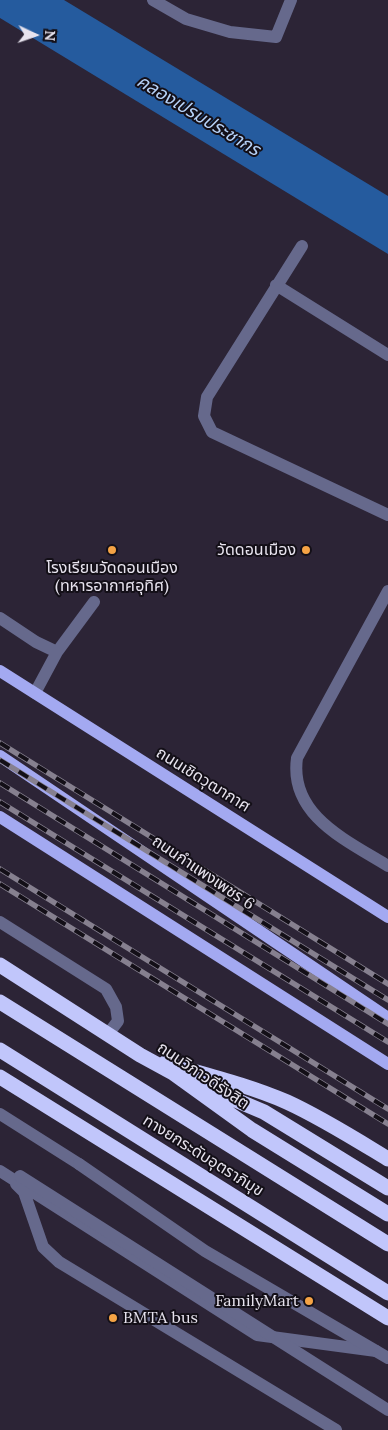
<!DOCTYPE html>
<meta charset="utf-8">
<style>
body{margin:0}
#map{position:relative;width:388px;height:1430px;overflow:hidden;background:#2c2436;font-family:Lora,serif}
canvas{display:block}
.north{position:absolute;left:10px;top:10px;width:50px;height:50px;-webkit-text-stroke:4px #130f17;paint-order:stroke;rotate:93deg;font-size:14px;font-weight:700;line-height:20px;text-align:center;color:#e7e3ee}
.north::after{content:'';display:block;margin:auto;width:18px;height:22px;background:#e7e3ee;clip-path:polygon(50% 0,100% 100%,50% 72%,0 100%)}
</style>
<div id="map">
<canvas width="388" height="1430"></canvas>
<div class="north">N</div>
</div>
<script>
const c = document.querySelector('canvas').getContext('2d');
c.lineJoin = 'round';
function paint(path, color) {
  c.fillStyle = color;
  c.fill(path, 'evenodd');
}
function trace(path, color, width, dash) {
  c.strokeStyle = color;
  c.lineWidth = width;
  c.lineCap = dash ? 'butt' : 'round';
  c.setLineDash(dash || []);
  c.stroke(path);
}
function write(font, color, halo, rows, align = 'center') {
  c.font = font + ' Lora,"Noto Sans Thai",serif';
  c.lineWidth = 4;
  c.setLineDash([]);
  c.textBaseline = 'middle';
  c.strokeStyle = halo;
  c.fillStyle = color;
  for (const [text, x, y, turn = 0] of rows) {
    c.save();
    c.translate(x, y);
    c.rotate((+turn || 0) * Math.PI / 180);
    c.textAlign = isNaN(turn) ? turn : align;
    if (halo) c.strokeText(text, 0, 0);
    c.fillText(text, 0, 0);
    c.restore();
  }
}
paint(new Path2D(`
 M 0,0 L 64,0 L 388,196 L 388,254 L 0,18 Z`), '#255b9e');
trace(new Path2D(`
 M 153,0 L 186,19 L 230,32 L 276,37 L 291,0
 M 302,246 L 207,397 L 204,416 L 212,432 L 388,515
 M 276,285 L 388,355
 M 388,591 L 297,758 C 289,815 346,840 388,866
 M 0,618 L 36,642 L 57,652
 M 35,693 L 57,652 L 94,602
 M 0,922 L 106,989 L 116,1007 L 118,1021 L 108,1034
 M 0,1114 L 79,1164
 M 0,1171 L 257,1335 L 376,1351
 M 16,1184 L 24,1192 L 43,1247 L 59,1262 L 336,1430`), '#66698c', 12);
trace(new Path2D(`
 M 0,671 L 388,917
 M 0,756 L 388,1018
 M 0,817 L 388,1064`), '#a3a9f1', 12);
trace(new Path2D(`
 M 0,965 L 140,1055 L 173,1073 L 252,1130 L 388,1214
 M 0,1002 L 388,1244
 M 0,1050 L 388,1293
 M 165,1063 C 206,1075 248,1085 287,1102 C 322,1118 355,1139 388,1159
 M 0,1077 L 388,1318
 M 200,1085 L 264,1112 L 388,1188`), '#c1c6fb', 15);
const rail = new Path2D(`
 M 0,743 L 388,984
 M 0,760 L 388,1000
 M 0,783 L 388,1024
 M 0,802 L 388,1042
 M 0,869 L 388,1109
 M 0,884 L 388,1124`);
trace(rail, '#86808f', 5.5);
trace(rail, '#130f17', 4, [11]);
trace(new Path2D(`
 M 79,1164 L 205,1251 L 388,1358
 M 20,1176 L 388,1410`), '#66698c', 12);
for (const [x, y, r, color] of [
 [112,550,5,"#f5a345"],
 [306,550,5,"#f5a345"],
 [309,1301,5,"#f5a345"],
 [113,1318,5,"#f5a345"]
]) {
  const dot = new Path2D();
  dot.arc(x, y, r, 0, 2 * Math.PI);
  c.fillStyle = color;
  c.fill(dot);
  trace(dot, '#130f17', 2);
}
write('16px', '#e7e3ee', '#130f17', [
 ["วัดดอนเมือง",296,550],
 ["โรงเรียนวัดดอนเมือง",112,568,"center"],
 ["(ทหารอากาศอุทิศ)",112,586,"center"],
 ["FamilyMart",299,1301],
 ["BMTA bus",123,1318,"left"]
], 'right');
write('16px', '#e7e3ee', '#130f17', [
 ["ถนนเชิดวุฒากาศ",203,780,32],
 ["ถนนกำแพงเพชร 6",203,873,34],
 ["ถนนวิภาวดีรังสิต",203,1076,34],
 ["ทางยกระดับอุตราภิมุข",203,1156,32]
]);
write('italic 18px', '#b5d1f7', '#130f17', [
 ["คลองเปรมประชากร",198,116,31]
]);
</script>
